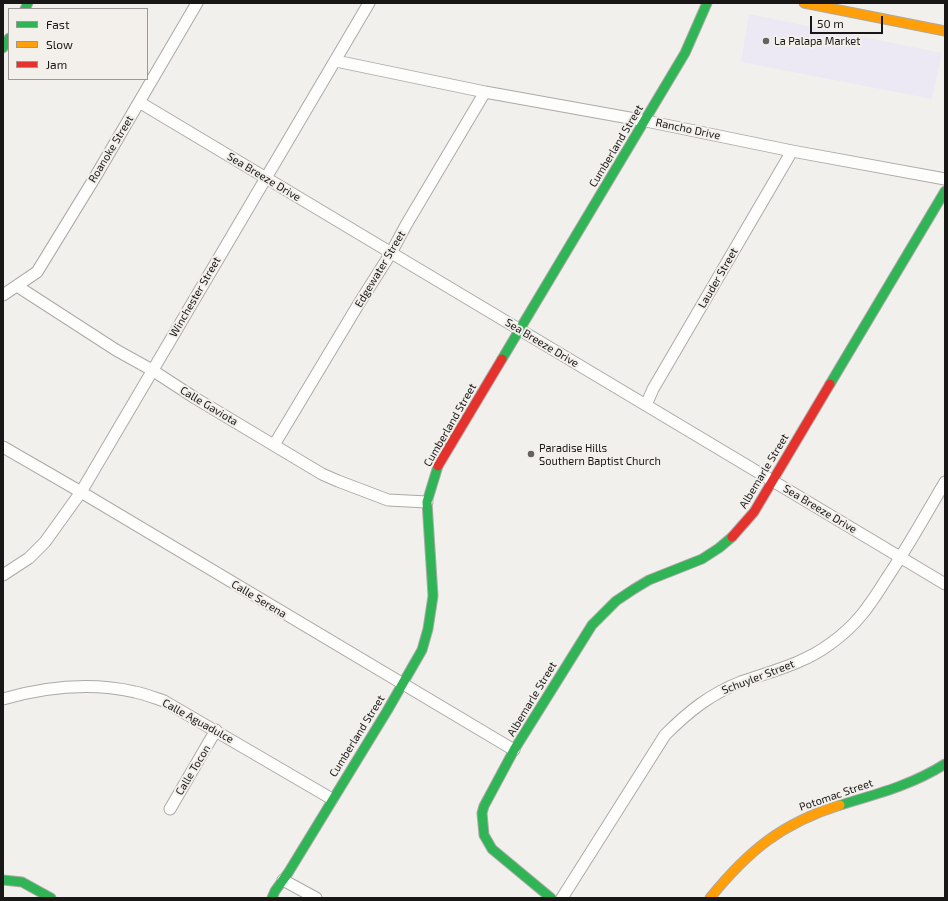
<!DOCTYPE html>
<style>
body{margin:0}
#map{position:relative;width:948px;height:901px;overflow:hidden;background:#f2f0ed;font-family:"Exo 2",sans-serif}
canvas{display:block}
.frame{position:absolute;inset:0;border:4px solid #181716;pointer-events:none}
.legend{position:absolute;left:8px;top:8px;width:140px;height:72px;box-sizing:border-box;background:#f3f0ec;border:1px solid #9b9996;margin:0;padding:5px 7px;list-style:none;font-size:12px;color:#181716}
.legend li{display:flex;align-items:center;gap:8px;height:20px}
.legend b{width:20px;border:1px solid #9b9996}
.scale{position:absolute;left:810px;top:16px;width:73px;height:18px;box-sizing:border-box;border:2px solid #181716;border-top:0;padding-left:5px;font-size:12px;line-height:14px;white-space:nowrap;color:#181716;-webkit-text-stroke:3px #f3f0ec;paint-order:stroke}
</style>
<div id="map">
<canvas width="948" height="901"></canvas>
<div class="frame"></div>
<ul class="legend">
<li><b style="height:5px;background:#30b455"></b>Fast</li>
<li><b style="height:5px;background:#ff9f0a"></b>Slow</li>
<li><b style="height:5px;background:#e5322d"></b>Jam</li>
</ul>
<div class="scale">50 m</div>
</div>
<script>
const c = document.querySelector('canvas').getContext('2d');
c.lineJoin = 'round';
function paint(path, color) {
  c.fillStyle = color;
  c.fill(path, 'evenodd');
}
function trace(path, color, width, dash) {
  c.strokeStyle = color;
  c.lineWidth = width;
  c.lineCap = dash ? 'butt' : 'round';
  c.setLineDash(dash || []);
  c.stroke(path);
}
function write(font, color, halo, rows, align = 'center') {
  c.font = font + ' "Exo 2",sans-serif';
  c.lineWidth = 4;
  c.setLineDash([]);
  c.textBaseline = 'middle';
  c.strokeStyle = halo;
  c.fillStyle = color;
  for (const [text, x, y, turn = 0] of rows) {
    c.save();
    c.translate(x, y);
    c.rotate((+turn || 0) * Math.PI / 180);
    c.textAlign = isNaN(turn) ? turn : align;
    if (halo) c.strokeText(text, 0, 0);
    c.fillText(text, 0, 0);
    c.restore();
  }
}
paint(new Path2D(`
 M 749,14 L 942,53 L 932,99 L 741,62 Z`), '#ece9f4');
const street = new Path2D(`
 M 336,61 L 485,92 L 646,121 L 792,151 L 945,179
 M 139,102 L 945,584
 M 17,286 L 116,350 L 152,370 L 195,398 L 322,474 L 338,481 L 388,500 L 427,502
 M 3,295 L 37,272 L 94,179 L 197,3
 M 646,405 L 653,389 L 792,151
 M 274,445 L 358,305 L 391,253 L 406,225 L 485,92
 M 3,447 L 81,492 L 514,750
 M 3,575 L 29,558 L 45,542 L 81,492 L 369,3
 M 3,699 C 45,687 91,682 135,692 C 145,694 155,698 164,701 L 332,799
 M 170,809 L 216,730
 M 283,880 L 316,898
 M 562,898 L 665,735 C 688,712 710,694 741,682 C 772,671 803,664 830,644 C 857,625 870,605 887,578 C 908,547 926,514 945,482`);
const fast = new Path2D(`
 M 25,9 L 28,3
 M 3,48 L 9,38
 M 502,359 L 685,53 L 707,3
 M 830,384 L 945,191
 M 840,805 C 877,794 912,785 945,764
 M 3,880 L 22,882 L 51,898
 M 272,898 L 275,891 L 288,873 L 387,711 L 422,650 L 428,629 L 433,596 L 427,502 L 438,466
 M 551,898 L 492,849 L 484,835 L 482,813 L 484,806 L 514,750 L 592,625 L 616,601 L 634,589 L 649,580 L 702,559 L 719,548 L 732,537`);
const slow = new Path2D(`
 M 804,3 L 945,31
 M 710,898 C 748,851 782,823 840,805`);
const jam = new Path2D(`
 M 438,466 L 502,359
 M 732,537 L 754,512 L 830,384`);
trace(street, '#acaaa8', 13);
trace(fast, '#acaaa8', 11);
trace(slow, '#acaaa8', 11);
trace(jam, '#acaaa8', 11);
trace(street, '#fdfdfc', 11);
trace(fast, '#30b455', 9);
trace(slow, '#ff9f0a', 9);
trace(jam, '#e5322d', 9);
for (const [x, y, r, color] of [
 [766,41,4,"#646361"],
 [531,454,4,"#646361"]
]) {
  const dot = new Path2D();
  dot.arc(x, y, r, 0, 2 * Math.PI);
  c.fillStyle = color;
  c.fill(dot);
  trace(dot, '#f3f0ec', 1.5);
}
write('11px', '#181716', '#f3f0ec', [
 ["La Palapa Market",774,41],
 ["Paradise Hills",539,448],
 ["Southern Baptist Church",539,461]
], 'left');
write('11px', '#181716', '#f3f0ec', [
 ["Rancho Drive",688,129,12],
 ["Cumberland Street",616,146,-59],
 ["Roanoke Street",111,149,-59],
 ["Sea Breeze Drive",264,177,31],
 ["Edgewater Street",380,269,-59],
 ["Lauder Street",718,278,-60],
 ["Winchester Street",195,297,-60],
 ["Sea Breeze Drive",542,343,31],
 ["Calle Gaviota",209,406,31],
 ["Cumberland Street",450,425,-60],
 ["Albemarle Street",764,471,-59],
 ["Sea Breeze Drive",820,509,31],
 ["Calle Serena",259,599,31],
 ["Schuyler Street",758,677,-21],
 ["Albemarle Street",532,699,-59],
 ["Calle Aguadulce",198,721,29],
 ["Cumberland Street",357,736,-58],
 ["Calle Tocon",193,770,-59],
 ["Potomac Street",836,795,-19]
]);
</script>
